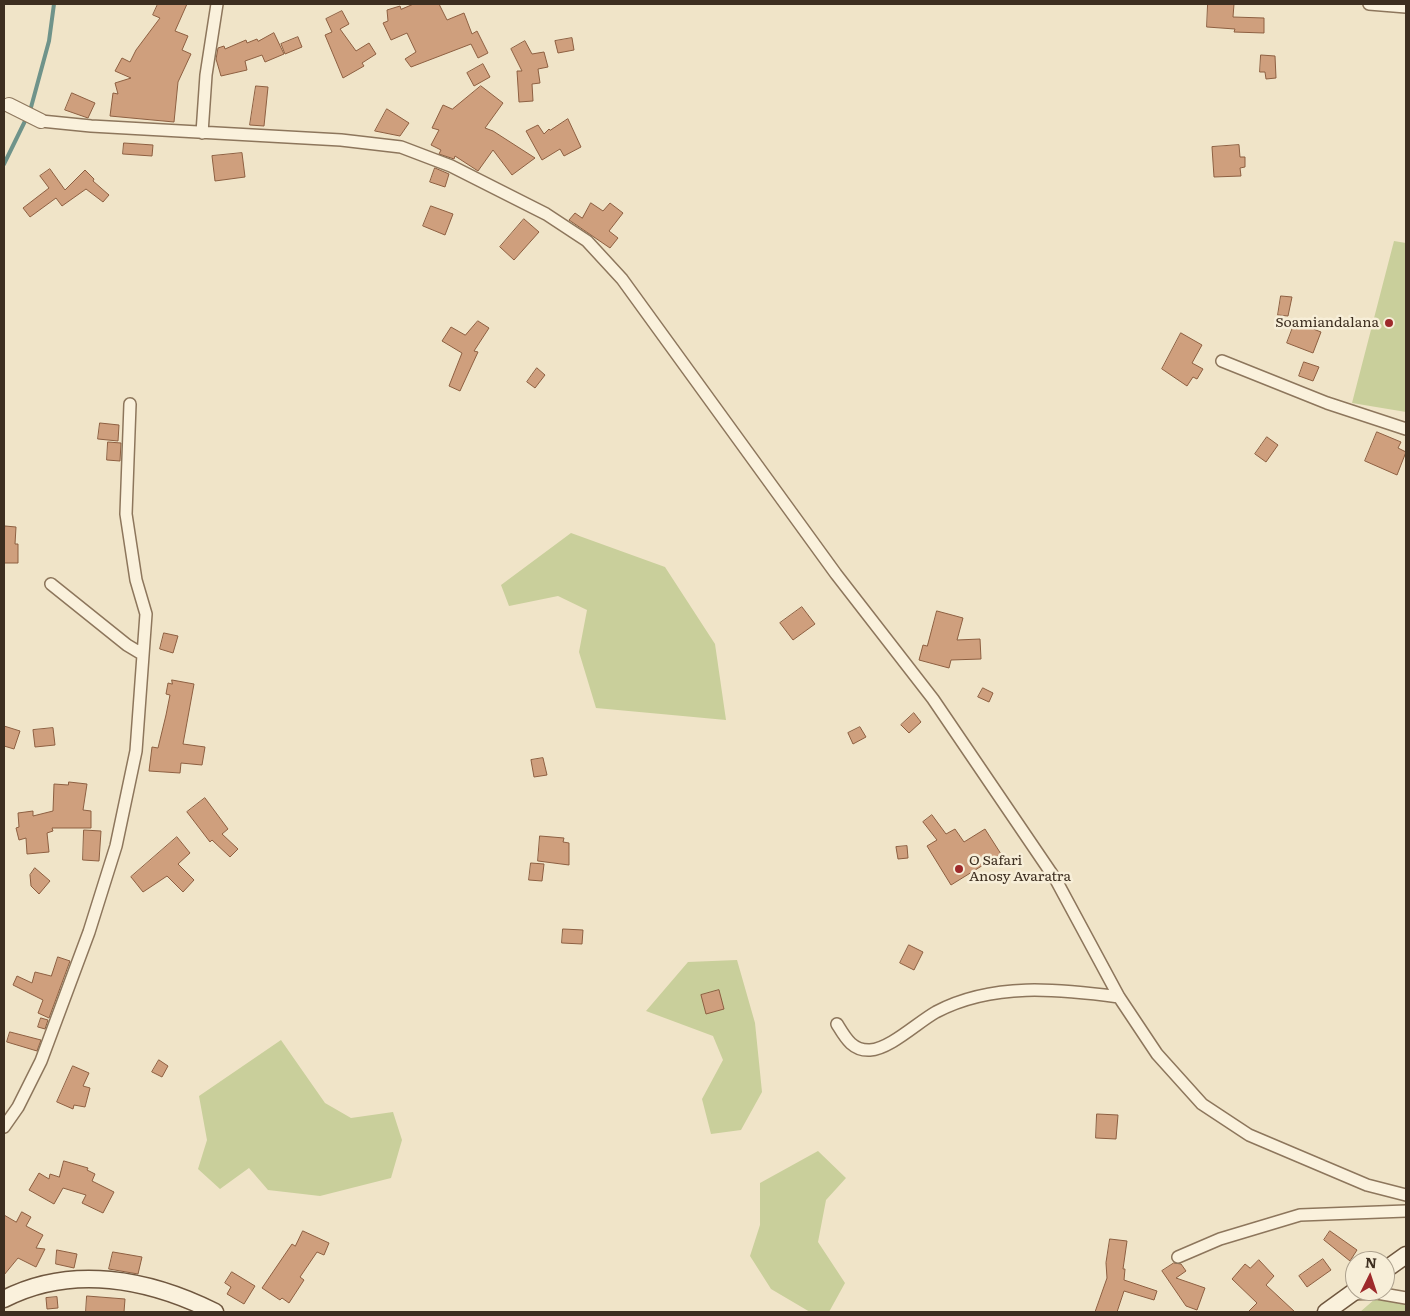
<!DOCTYPE html>
<style>
body{margin:0}
#map{position:relative;width:1410px;height:1316px;overflow:hidden;background:#f0e4c8;font-family:Literata,serif}
canvas{display:block}
.frame{position:absolute;inset:0;border:5px solid #3d2e20;pointer-events:none}
.north{position:absolute;left:1345px;top:1251px;width:50px;height:50px;box-sizing:border-box;background:#f7eed8;border:1px solid #ada18e;border-radius:50%;rotate:4deg;font-size:14px;font-weight:700;line-height:20px;text-align:center;color:#3d2e20}
.north::after{content:'';display:block;margin:auto;width:18px;height:22px;background:#9e2a2b;clip-path:polygon(50% 0,100% 100%,50% 72%,0 100%)}
</style>
<div id="map">
<canvas width="1410" height="1316"></canvas>
<div class="frame"></div>
<div class="north">N</div>
</div>
<script>
const c = document.querySelector('canvas').getContext('2d');
c.lineJoin = 'round';
function paint(path, color) {
  c.fillStyle = color;
  c.fill(path, 'evenodd');
}
function trace(path, color, width, dash) {
  c.strokeStyle = color;
  c.lineWidth = width;
  c.lineCap = dash ? 'butt' : 'round';
  c.setLineDash(dash || []);
  c.stroke(path);
}
function write(font, color, halo, rows, align = 'center') {
  c.font = font + ' Literata,serif';
  c.lineWidth = 5;
  c.setLineDash([]);
  c.textBaseline = 'middle';
  c.strokeStyle = halo;
  c.fillStyle = color;
  for (const [text, x, y, turn = 0] of rows) {
    c.save();
    c.translate(x, y);
    c.rotate((+turn || 0) * Math.PI / 180);
    c.textAlign = isNaN(turn) ? turn : align;
    if (halo) c.strokeText(text, 0, 0);
    c.fillText(text, 0, 0);
    c.restore();
  }
}
paint(new Path2D(`
 M 1394,241 L 1406,243 L 1406,412 L 1352,403 Z
 M 571,533 L 665,567 L 715,644 L 726,720 L 596,708 L 579,652 L 587,610 L 558,596 L 509,606 L 501,585 Z
 M 737,960 L 755,1023 L 762,1092 L 741,1130 L 711,1134 L 702,1099 L 723,1060 L 713,1036 L 646,1011 L 688,962 Z
 M 281,1040 L 325,1103 L 351,1118 L 393,1112 L 402,1140 L 391,1178 L 320,1196 L 268,1190 L 249,1168 L 220,1189 L 198,1169 L 207,1140 L 199,1096 Z
 M 818,1151 L 846,1178 L 826,1200 L 818,1242 L 845,1283 L 829,1312 L 810,1312 L 771,1289 L 750,1256 L 760,1225 L 760,1183 Z
 M 1375,1299 L 1406,1303 L 1406,1312 L 1360,1312 Z`), '#c9cf9b');
trace(new Path2D(`
 M 30,111 L 49,41 L 54,4
 M 4,164 L 27,117`), '#6f938a', 4);
const building = new Path2D(`
 M 158,4 L 187,4 L 175,31 L 188,36 L 182,50 L 191,54 L 178,82 L 174,122 L 110,116 L 113,93 L 118,94 L 115,83 L 131,78 L 115,71 L 122,58 L 130,62 L 136,50 L 160,18 L 153,15 Z
 M 414,4 L 439,4 L 447,20 L 464,13 L 472,34 L 477,31 L 488,53 L 478,58 L 471,44 L 411,67 L 405,59 L 416,52 L 407,33 L 391,40 L 383,23 L 388,21 L 387,10 L 400,6 L 401,9 Z
 M 1208,4 L 1234,4 L 1233,17 L 1264,18 L 1264,33 L 1234,32 L 1235,29 L 1207,27 Z
 M 342,11 L 349,24 L 340,29 L 356,51 L 369,43 L 376,54 L 362,63 L 364,66 L 343,78 L 325,35 L 332,32 L 326,19 Z
 M 274,33 L 284,54 L 265,62 L 262,55 L 245,61 L 247,70 L 221,76 L 216,59 L 218,48 L 224,46 L 225,49 L 246,40 L 247,43 L 257,39 L 258,41 Z
 M 298,37 L 302,47 L 285,54 L 281,44 Z
 M 572,38 L 574,50 L 558,53 L 555,41 Z
 M 525,41 L 532,54 L 544,52 L 548,67 L 538,69 L 540,83 L 532,84 L 533,101 L 519,102 L 517,71 L 522,71 L 511,49 Z
 M 1261,55 L 1275,56 L 1276,78 L 1266,79 L 1265,72 L 1260,72 Z
 M 483,64 L 490,77 L 474,86 L 467,73 Z
 M 256,86 L 268,87 L 264,126 L 250,125 Z
 M 481,86 L 503,103 L 485,128 L 493,131 L 535,158 L 512,175 L 493,150 L 478,171 L 455,156 L 454,159 L 439,154 L 441,150 L 431,145 L 439,130 L 432,128 L 443,105 L 452,109 Z
 M 72,93 L 95,103 L 88,118 L 65,110 Z
 M 387,109 L 409,123 L 400,136 L 375,131 Z
 M 568,119 L 581,147 L 564,156 L 560,149 L 542,160 L 526,131 L 538,125 L 544,134 L 549,129 L 550,130 Z
 M 124,143 L 153,145 L 152,156 L 123,154 Z
 M 1239,145 L 1240,157 L 1245,157 L 1245,167 L 1240,168 L 1241,176 L 1214,177 L 1212,147 Z
 M 242,153 L 245,177 L 215,181 L 212,156 Z
 M 435,168 L 449,174 L 445,187 L 430,182 Z
 M 50,169 L 65,190 L 85,170 L 94,179 L 93,181 L 109,195 L 103,202 L 86,189 L 62,206 L 56,198 L 30,217 L 23,208 L 49,188 L 40,176 Z
 M 591,203 L 603,211 L 610,203 L 623,213 L 609,231 L 618,238 L 610,248 L 569,220 L 575,213 L 582,218 Z
 M 431,206 L 453,214 L 445,235 L 423,226 Z
 M 524,219 L 539,232 L 514,260 L 500,247 Z
 M 1281,296 L 1292,297 L 1288,316 L 1278,315 Z
 M 478,321 L 489,328 L 474,351 L 478,352 L 460,391 L 449,386 L 462,353 L 442,341 L 451,327 L 465,335 Z
 M 1295,322 L 1321,332 L 1313,353 L 1287,343 Z
 M 1181,333 L 1202,345 L 1192,363 L 1203,369 L 1197,379 L 1193,377 L 1187,386 L 1162,369 Z
 M 1304,362 L 1319,367 L 1313,381 L 1299,376 Z
 M 537,368 L 545,375 L 535,388 L 527,382 Z
 M 100,423 L 119,425 L 118,441 L 98,439 Z
 M 1377,432 L 1401,442 L 1398,448 L 1406,452 L 1397,475 L 1365,461 Z
 M 1267,437 L 1278,445 L 1266,462 L 1255,454 Z
 M 108,442 L 121,443 L 120,461 L 107,460 Z
 M 5,526 L 16,527 L 15,544 L 18,544 L 18,563 L 4,563 Z
 M 802,607 L 815,624 L 793,640 L 780,623 Z
 M 937,611 L 963,618 L 957,640 L 980,639 L 981,659 L 951,660 L 949,668 L 919,660 L 923,645 L 927,646 Z
 M 164,633 L 178,636 L 173,653 L 160,649 Z
 M 172,680 L 194,684 L 183,744 L 205,747 L 202,765 L 181,763 L 180,773 L 149,771 L 152,747 L 158,748 L 166,715 L 170,695 L 166,694 L 168,683 L 172,684 Z
 M 983,688 L 993,693 L 989,702 L 978,697 Z
 M 914,713 L 921,722 L 909,733 L 901,725 Z
 M 4,726 L 20,731 L 14,749 L 4,746 Z
 M 860,727 L 866,737 L 853,744 L 848,733 Z
 M 53,728 L 55,745 L 35,747 L 33,730 Z
 M 543,758 L 547,775 L 534,777 L 531,760 Z
 M 69,782 L 87,784 L 83,810 L 91,811 L 91,828 L 52,828 L 53,831 L 47,833 L 49,852 L 27,854 L 26,838 L 19,840 L 16,828 L 19,827 L 18,813 L 33,811 L 33,816 L 53,811 L 54,784 L 68,785 Z
 M 205,798 L 228,829 L 222,834 L 238,849 L 230,857 L 212,840 L 210,842 L 187,812 Z
 M 932,815 L 946,834 L 955,829 L 964,842 L 985,829 L 1001,854 L 951,885 L 927,846 L 937,840 L 923,822 Z
 M 84,830 L 101,831 L 99,861 L 83,860 Z
 M 540,836 L 564,838 L 563,842 L 569,843 L 569,865 L 538,861 Z
 M 177,837 L 190,853 L 178,864 L 194,880 L 183,892 L 167,876 L 143,892 L 131,877 Z
 M 907,846 L 908,858 L 898,859 L 896,847 Z
 M 531,863 L 544,864 L 542,881 L 529,880 Z
 M 35,868 L 50,881 L 39,894 L 31,886 L 30,875 Z
 M 563,929 L 583,930 L 582,944 L 562,943 Z
 M 909,945 L 923,952 L 914,970 L 900,963 Z
 M 58,957 L 70,961 L 49,1018 L 38,1013 L 43,1000 L 13,985 L 17,976 L 32,983 L 35,972 L 51,976 Z
 M 719,990 L 724,1009 L 706,1014 L 701,995 Z
 M 41,1018 L 48,1020 L 45,1029 L 38,1027 Z
 M 10,1032 L 41,1040 L 37,1051 L 7,1042 Z
 M 159,1060 L 168,1066 L 162,1077 L 152,1072 Z
 M 73,1066 L 89,1073 L 83,1086 L 90,1088 L 85,1107 L 74,1105 L 73,1109 L 57,1102 Z
 M 1097,1114 L 1118,1115 L 1116,1139 L 1096,1138 Z
 M 64,1161 L 88,1168 L 87,1170 L 95,1174 L 92,1181 L 114,1192 L 103,1213 L 82,1203 L 86,1195 L 63,1188 L 54,1204 L 29,1190 L 39,1173 L 49,1179 L 50,1174 L 59,1177 Z
 M 22,1212 L 31,1217 L 26,1226 L 43,1235 L 36,1248 L 45,1249 L 36,1267 L 18,1258 L 4,1275 L 4,1215 L 16,1222 Z
 M 303,1231 L 329,1243 L 324,1255 L 317,1252 L 300,1277 L 304,1280 L 289,1303 L 282,1298 L 280,1300 L 262,1288 L 292,1244 L 295,1246 Z
 M 1330,1231 L 1357,1250 L 1350,1261 L 1324,1240 Z
 M 1110,1239 L 1127,1241 L 1123,1269 L 1125,1269 L 1124,1280 L 1157,1291 L 1154,1300 L 1124,1291 L 1117,1312 L 1095,1312 L 1107,1278 L 1106,1263 Z
 M 57,1250 L 77,1254 L 74,1268 L 56,1264 Z
 M 113,1252 L 142,1257 L 138,1274 L 109,1269 Z
 M 1323,1259 L 1331,1270 L 1307,1287 L 1299,1276 Z
 M 1259,1260 L 1274,1276 L 1266,1285 L 1295,1312 L 1248,1312 L 1257,1303 L 1232,1279 L 1245,1264 L 1250,1268 Z
 M 1174,1263 L 1181,1264 L 1186,1271 L 1176,1278 L 1205,1288 L 1197,1310 L 1186,1306 L 1162,1271 Z
 M 232,1272 L 255,1286 L 244,1304 L 227,1294 L 231,1287 L 225,1283 Z
 M 87,1296 L 125,1299 L 124,1312 L 86,1312 Z
 M 57,1297 L 58,1308 L 47,1309 L 46,1298 Z`);
paint(building, '#cf9f7d');
trace(building, '#8d5f41', 1);
const minor = new Path2D(`
 M 1369,4 L 1406,7
 M 41,121 L 91,126 L 341,140 L 401,147 L 451,166 L 546,214 L 587,241 L 622,279 L 836,574 L 933,699 L 1056,880 L 1119,997 L 1157,1054 L 1202,1104 L 1249,1135 L 1367,1185 L 1406,1195
 M 202,133 L 206,75 L 217,4
 M 1222,361 L 1327,403 L 1406,429
 M 51,584 L 127,645 L 142,654
 M 837,1024 C 845,1037 852,1051 870,1050 C 890,1049 918,1022 936,1012 C 993,982 1058,989 1119,997
 M 4,1127 L 18,1107 L 41,1061 L 89,932 L 116,846 L 136,751 L 146,614 L 136,580 L 126,514 L 130,404
 M 1178,1257 L 1220,1239 L 1300,1215 L 1406,1211
 M 1351,1294 L 1377,1293 L 1406,1298`);
const tertiary = new Path2D(`
 M 9,105 L 41,121`);
const secondary = new Path2D(`
 M 1385,1270 L 1406,1255
 M 4,1299 C 72,1264 149,1279 215,1312
 M 1326,1312 L 1355,1291`);
trace(minor, '#8d765c', 14);
trace(tertiary, '#8d765c', 16);
trace(secondary, '#6f573f', 19);
trace(minor, '#faf1dc', 11);
trace(tertiary, '#faf1dc', 14);
trace(secondary, '#faf1dc', 16);
for (const [x, y, r, color] of [
 [1389,323,5,"#9e2a2b"],
 [959,869,5,"#9e2a2b"]
]) {
  const dot = new Path2D();
  dot.arc(x, y, r, 0, 2 * Math.PI);
  c.fillStyle = color;
  c.fill(dot);
  trace(dot, '#f7eed8', 2);
}
write('14px', '#3d2e20', '#f7eed8', [
 ["Soamiandalana",1379,323],
 ["O Safari",969,861,"left"],
 ["Anosy Avaratra",969,877,"left"]
], 'right');
</script>
